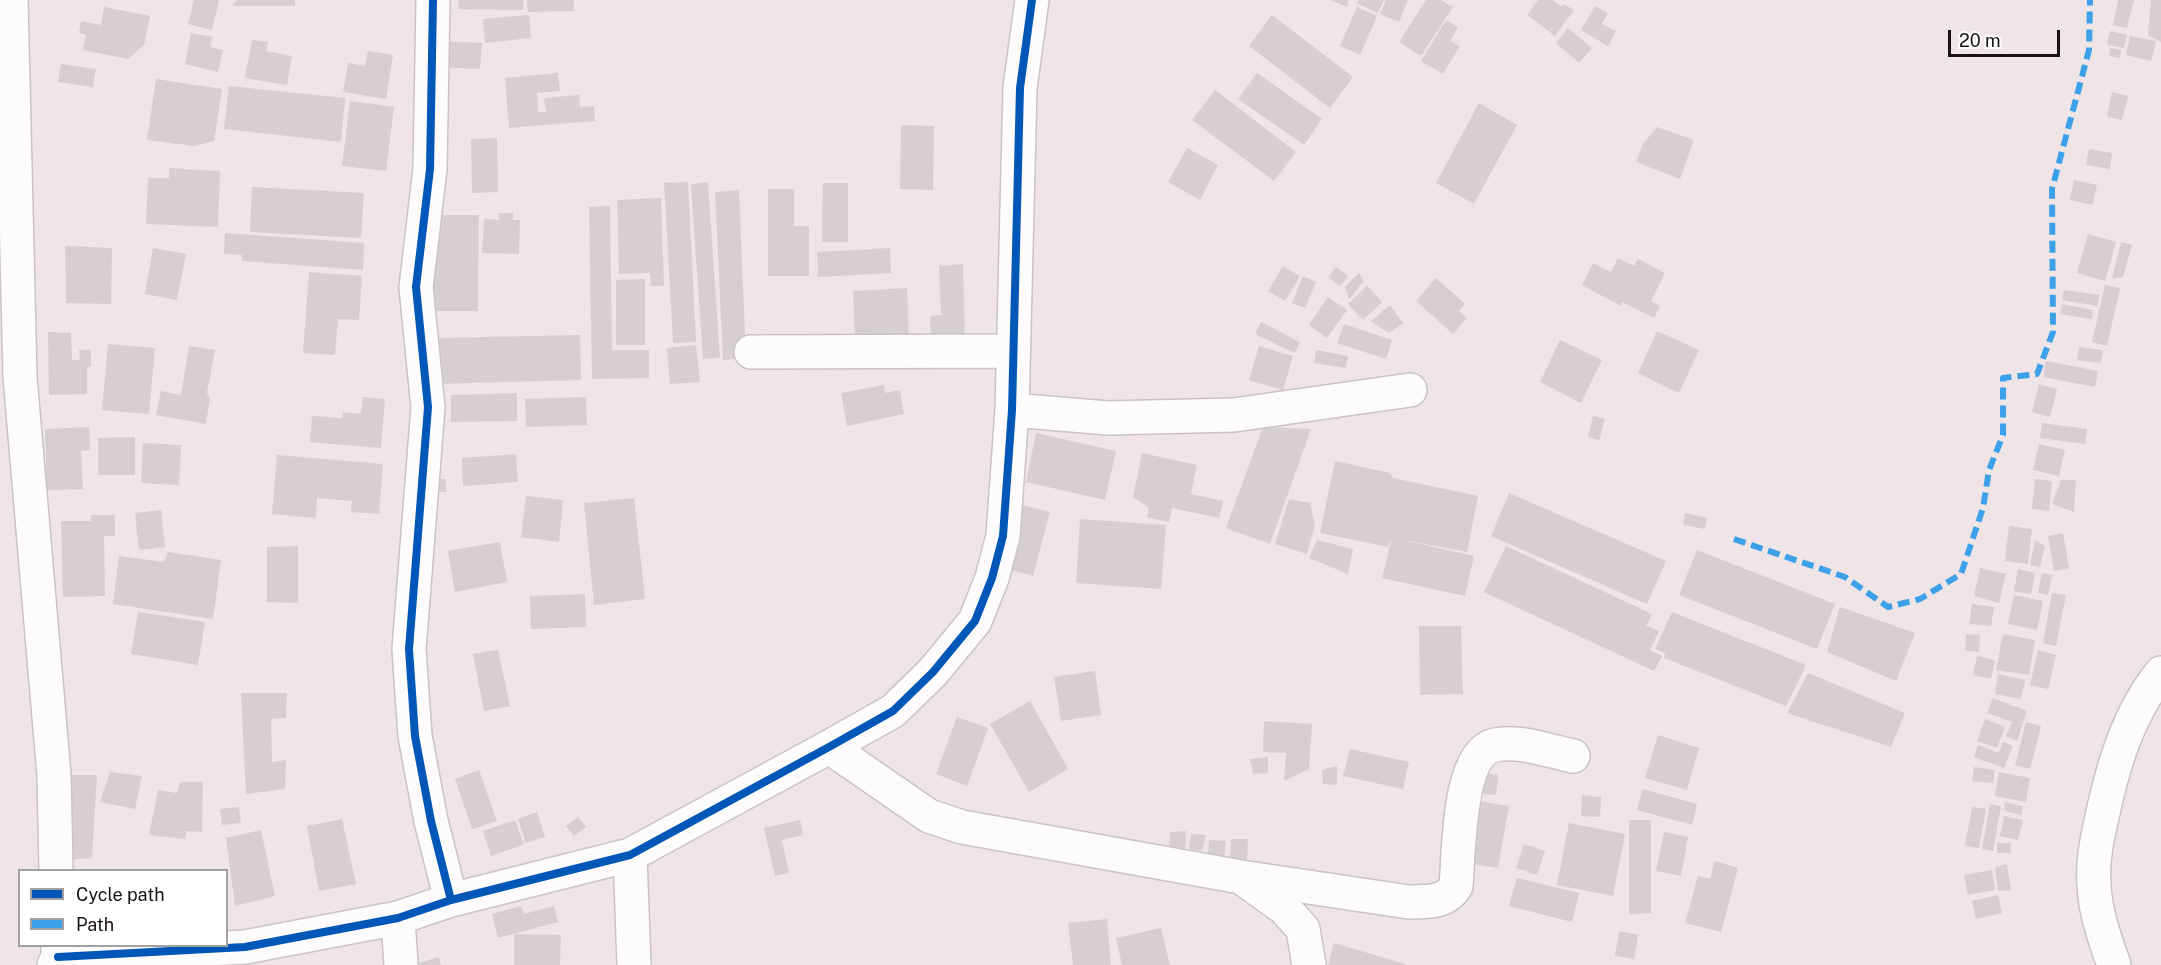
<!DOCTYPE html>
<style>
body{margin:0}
#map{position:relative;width:2161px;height:965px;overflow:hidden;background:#efe4e6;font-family:"Public Sans",sans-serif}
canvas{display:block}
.legend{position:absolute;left:18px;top:869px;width:210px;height:78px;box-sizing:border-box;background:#fff;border:2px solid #a3a0a1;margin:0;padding:8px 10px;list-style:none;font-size:18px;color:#191214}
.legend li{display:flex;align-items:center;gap:12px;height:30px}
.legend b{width:30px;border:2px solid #a3a0a1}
.scale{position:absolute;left:1948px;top:30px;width:112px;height:27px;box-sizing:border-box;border:3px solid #191214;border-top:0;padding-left:8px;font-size:18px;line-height:21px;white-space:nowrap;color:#191214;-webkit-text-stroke:4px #fff;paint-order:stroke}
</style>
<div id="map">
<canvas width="2161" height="965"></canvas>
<ul class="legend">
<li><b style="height:8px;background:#0057b8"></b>Cycle path</li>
<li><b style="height:8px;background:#3da1ea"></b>Path</li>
</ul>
<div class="scale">20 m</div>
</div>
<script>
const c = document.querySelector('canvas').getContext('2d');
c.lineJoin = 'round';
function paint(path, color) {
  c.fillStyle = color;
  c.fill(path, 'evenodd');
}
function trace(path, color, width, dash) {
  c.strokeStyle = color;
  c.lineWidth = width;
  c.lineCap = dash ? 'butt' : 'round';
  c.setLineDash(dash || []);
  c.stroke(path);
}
paint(new Path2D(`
 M 194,0 L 219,0 L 212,30 L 188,24 Z
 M 237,0 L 295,0 L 295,6 L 232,6 Z
 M 459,0 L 523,0 L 523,10 L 458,9 Z
 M 527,0 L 574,0 L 574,11 L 528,12 Z
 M 1331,0 L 1349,0 L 1347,7 Z
 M 1359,0 L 1384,0 L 1378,13 L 1357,3 Z
 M 1386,0 L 1408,0 L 1399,22 L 1380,14 Z
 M 1426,0 L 1441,0 L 1453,7 L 1421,56 L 1399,42 Z
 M 1538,0 L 1553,0 L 1562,7 L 1564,4 L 1574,10 L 1555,36 L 1527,15 Z
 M 2118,0 L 2134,0 L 2127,28 L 2113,25 Z
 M 2151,0 L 2161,0 L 2161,42 L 2148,35 Z
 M 1595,6 L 1608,13 L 1602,24 L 1616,31 L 1608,46 L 1581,30 Z
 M 104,7 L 150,16 L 144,45 L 128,59 L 83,50 L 86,35 L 79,33 L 81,21 L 101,25 Z
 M 1357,7 L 1377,16 L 1360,55 L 1340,46 Z
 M 529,15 L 531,38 L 485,43 L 483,19 Z
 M 1272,15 L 1353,77 L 1330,108 L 1249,46 Z
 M 1446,20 L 1458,27 L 1450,41 L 1460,46 L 1443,74 L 1421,61 Z
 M 1568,28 L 1592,48 L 1579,63 L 1556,43 Z
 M 2110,31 L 2127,35 L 2124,48 L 2107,45 Z
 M 191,33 L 212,37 L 210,47 L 223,50 L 218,72 L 185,64 Z
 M 2130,36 L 2156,41 L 2151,61 L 2126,55 Z
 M 252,40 L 268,42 L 266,51 L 292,56 L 287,85 L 245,78 Z
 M 439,41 L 482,43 L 480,69 L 437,67 Z
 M 2110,48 L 2121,50 L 2120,58 L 2109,56 Z
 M 368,51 L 393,55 L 386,99 L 343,92 L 348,63 L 365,66 Z
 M 61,64 L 96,69 L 93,87 L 58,82 Z
 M 558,73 L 560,91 L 537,93 L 538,112 L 546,112 L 544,98 L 579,95 L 580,107 L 594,106 L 595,121 L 509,128 L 505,78 Z
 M 1257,73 L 1322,119 L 1304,145 L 1238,99 Z
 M 156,79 L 222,89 L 214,141 L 195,146 L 147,140 Z
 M 229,86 L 345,98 L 341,142 L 224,129 Z
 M 1215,90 L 1296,152 L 1274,181 L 1192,120 Z
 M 2112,92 L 2128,96 L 2122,120 L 2107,117 Z
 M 350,101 L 394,107 L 386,171 L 342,166 Z
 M 1479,103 L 1517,125 L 1474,204 L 1436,183 Z
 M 901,125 L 934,126 L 933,190 L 900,189 Z
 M 1657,127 L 1694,140 L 1680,179 L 1636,162 L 1643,144 Z
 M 497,138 L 498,192 L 472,193 L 471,139 Z
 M 1187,148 L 1218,165 L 1200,200 L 1168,182 Z
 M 2089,149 L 2112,153 L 2110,169 L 2086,165 Z
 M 169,168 L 220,171 L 218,227 L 146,224 L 148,178 L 169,178 Z
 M 2074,180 L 2097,185 L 2093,205 L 2070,200 Z
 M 688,182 L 696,342 L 673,343 L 664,183 Z
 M 708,182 L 720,358 L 703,359 L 691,184 Z
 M 823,183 L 848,183 L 848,242 L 822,242 Z
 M 252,187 L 364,193 L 361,238 L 250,232 Z
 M 768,189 L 794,189 L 794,226 L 809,226 L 809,276 L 768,276 Z
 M 739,190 L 746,358 L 723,360 L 715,192 Z
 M 661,198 L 664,286 L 651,286 L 650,273 L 619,274 L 617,200 Z
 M 610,206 L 612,350 L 649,350 L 649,378 L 592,379 L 589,207 Z
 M 499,213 L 513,213 L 513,220 L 520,220 L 519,254 L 482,253 L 484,219 L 499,220 Z
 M 431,215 L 479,215 L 478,311 L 431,311 Z
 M 225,233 L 364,243 L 363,270 L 242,261 L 242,255 L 224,254 Z
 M 2088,234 L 2116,242 L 2105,281 L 2077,273 Z
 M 2121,242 L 2132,245 L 2123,277 L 2112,279 Z
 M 65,246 L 112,248 L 111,304 L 66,303 Z
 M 153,248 L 186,254 L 177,300 L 145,294 Z
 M 890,248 L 891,273 L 818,277 L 817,252 Z
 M 1618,258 L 1634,266 L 1638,259 L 1665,273 L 1651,301 L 1660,306 L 1654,318 L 1622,302 L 1621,306 L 1582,285 L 1593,263 L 1611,272 Z
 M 963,264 L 965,340 L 931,341 L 930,316 L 941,315 L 939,266 Z
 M 1283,266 L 1300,276 L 1285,301 L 1268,291 Z
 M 1336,267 L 1348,276 L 1340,286 L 1328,277 Z
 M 309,272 L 362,276 L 359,320 L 338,319 L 335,355 L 303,353 Z
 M 1359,273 L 1364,281 L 1349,299 L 1345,287 Z
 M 1303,276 L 1316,282 L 1305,308 L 1292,303 Z
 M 1436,278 L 1465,304 L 1459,311 L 1467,318 L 1453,334 L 1416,301 Z
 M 645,279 L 645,345 L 616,345 L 616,280 Z
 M 2105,285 L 2120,288 L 2107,346 L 2092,342 Z
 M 1367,286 L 1382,302 L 1363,320 L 1348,304 Z
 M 907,288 L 909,336 L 855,339 L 853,291 Z
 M 2064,290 L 2100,295 L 2097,306 L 2062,300 Z
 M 1328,297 L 1347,310 L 1327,338 L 1309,325 Z
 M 2062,304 L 2093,310 L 2092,319 L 2060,314 Z
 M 1390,305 L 1403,323 L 1389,333 L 1371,321 Z
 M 1261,322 L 1300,342 L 1295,353 L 1255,334 Z
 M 1344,324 L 1392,340 L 1386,359 L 1337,343 Z
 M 1657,331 L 1699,350 L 1679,393 L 1638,373 Z
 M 48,332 L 71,333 L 72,360 L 80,360 L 79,350 L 91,350 L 91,366 L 87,367 L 87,394 L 49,395 Z
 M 580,335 L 581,380 L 435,384 L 434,338 Z
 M 1560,340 L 1602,360 L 1581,403 L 1540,382 Z
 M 108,344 L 155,348 L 149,414 L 102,410 Z
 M 696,345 L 700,382 L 670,384 L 667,348 Z
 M 189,346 L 215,350 L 207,393 L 210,398 L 206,424 L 156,415 L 161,391 L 181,395 Z
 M 1259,346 L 1293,356 L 1283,390 L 1249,380 Z
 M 2079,347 L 2103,350 L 2101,363 L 2077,360 Z
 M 1316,350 L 1348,356 L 1346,368 L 1314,363 Z
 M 2046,361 L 2098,371 L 2095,387 L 2043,377 Z
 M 2039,384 L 2057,389 L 2050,417 L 2032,412 Z
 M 884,385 L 885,393 L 900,390 L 904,414 L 847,426 L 841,393 Z
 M 517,393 L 517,421 L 451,422 L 451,395 Z
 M 363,397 L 385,399 L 381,448 L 310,442 L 312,416 L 342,418 L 343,412 L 361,414 Z
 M 586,397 L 587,425 L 526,427 L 525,399 Z
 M 1593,416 L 1605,419 L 1599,440 L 1588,437 Z
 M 2042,423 L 2087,429 L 2085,444 L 2040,438 Z
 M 89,427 L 90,450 L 81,451 L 83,489 L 47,490 L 45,429 Z
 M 1263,427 L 1311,429 L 1270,544 L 1226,528 Z
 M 1036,433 L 1116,451 L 1105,500 L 1026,482 Z
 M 135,437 L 135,475 L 98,475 L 98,438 Z
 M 143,443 L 181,445 L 179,485 L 141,483 Z
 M 2039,444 L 2065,450 L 2059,476 L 2033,470 Z
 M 1142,453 L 1197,465 L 1191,494 L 1223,501 L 1219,518 L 1172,508 L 1169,522 L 1147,517 L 1149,508 L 1133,497 Z
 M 516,454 L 518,482 L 463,486 L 462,458 Z
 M 277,455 L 383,464 L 379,514 L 351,512 L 352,501 L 317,498 L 316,518 L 272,514 Z
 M 1335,461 L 1390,473 L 1393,478 L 1478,496 L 1467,552 L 1398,539 L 1474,556 L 1465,596 L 1382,578 L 1392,537 L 1388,547 L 1320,533 Z
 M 431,479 L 446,479 L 446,492 L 431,492 Z
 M 2035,479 L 2052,481 L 2049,511 L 2032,509 Z
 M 2061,480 L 2076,480 L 2074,512 L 2052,504 Z
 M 1509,493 L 1666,561 L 1647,604 L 1491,536 Z
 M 526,496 L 563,500 L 559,542 L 521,537 Z
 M 634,498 L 645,599 L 594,605 L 584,503 Z
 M 1289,499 L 1310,503 L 1315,525 L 1307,554 L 1275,544 Z
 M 1022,505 L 1050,512 L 1033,576 L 1007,569 Z
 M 161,510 L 165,547 L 139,550 L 135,513 Z
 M 1685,513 L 1707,518 L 1705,529 L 1683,525 Z
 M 91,515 L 115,515 L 115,536 L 104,536 L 105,596 L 63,597 L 61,521 L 91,521 Z
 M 1080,519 L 1166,525 L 1161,589 L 1076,583 Z
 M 2009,526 L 2032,529 L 2028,564 L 2005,561 Z
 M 2063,533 L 2069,568 L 2054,571 L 2048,536 Z
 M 1317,540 L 1353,549 L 1348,574 L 1309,558 Z
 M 2035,540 L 2045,546 L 2040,568 L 2030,565 Z
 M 500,542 L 507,582 L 455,592 L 448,551 Z
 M 298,546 L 298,603 L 267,602 L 267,547 Z
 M 1506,546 L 1652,614 L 1646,626 L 1659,631 L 1650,650 L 1662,656 L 1654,671 L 1484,592 Z
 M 1697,550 L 1835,604 L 1817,649 L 1679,595 Z
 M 168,552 L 221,560 L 213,619 L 113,604 L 119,556 L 164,562 Z
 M 1980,568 L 2006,574 L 1999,603 L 1974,596 Z
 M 2018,569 L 2035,573 L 2031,594 L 2014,591 Z
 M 2042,573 L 2052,575 L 2048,595 L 2038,593 Z
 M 2052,593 L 2066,595 L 2056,646 L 2043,643 Z
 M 585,594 L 586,627 L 531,629 L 530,596 Z
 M 2014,595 L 2043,601 L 2037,630 L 2008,624 Z
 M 1972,604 L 1994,607 L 1991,626 L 1969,624 Z
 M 1840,607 L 1915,633 L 1896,681 L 1827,652 Z
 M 138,612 L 205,622 L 198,665 L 131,654 Z
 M 1672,612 L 1806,665 L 1786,706 L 1664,658 L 1665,653 L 1655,649 Z
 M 1419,626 L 1461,626 L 1463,694 L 1420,695 Z
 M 1966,634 L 1980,635 L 1979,652 L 1965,651 Z
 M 2003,634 L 2035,640 L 2029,675 L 1996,670 Z
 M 498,650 L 510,706 L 484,711 L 473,654 Z
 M 2038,650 L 2056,655 L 2048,689 L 2030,685 Z
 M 1977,656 L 1995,660 L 1991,679 L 1973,675 Z
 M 1095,671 L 1101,715 L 1061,721 L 1054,677 Z
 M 1808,673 L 1905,713 L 1891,747 L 1787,713 Z
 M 1998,674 L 2025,680 L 2021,699 L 1995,694 Z
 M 241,693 L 287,693 L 286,718 L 271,719 L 272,762 L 286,760 L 285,789 L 246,794 Z
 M 1993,698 L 2027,711 L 2017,741 L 2006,736 L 2012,722 L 1987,713 Z
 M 1030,701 L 1068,769 L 1029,792 L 990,724 Z
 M 957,717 L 988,728 L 967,786 L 936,774 Z
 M 1985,719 L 2005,727 L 1997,748 L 1977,741 Z
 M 1264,721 L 1312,724 L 1309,769 L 1284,781 L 1286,753 L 1263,752 Z
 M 2026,722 L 2041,726 L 2030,769 L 2015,765 Z
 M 1658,735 L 1699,748 L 1687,790 L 1645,778 Z
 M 2003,742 L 2013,746 L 2004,768 L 1974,757 L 1978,745 L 1999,753 Z
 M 1350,749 L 1409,762 L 1403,789 L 1343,776 Z
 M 1268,757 L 1268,773 L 1253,774 L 1250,759 Z
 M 1337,766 L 1337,785 L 1323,784 L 1322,770 Z
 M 1974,767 L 1995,770 L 1993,783 L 1972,781 Z
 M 479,770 L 497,821 L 472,829 L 455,779 Z
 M 110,772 L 142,776 L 135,809 L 100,802 Z
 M 1477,772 L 1498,775 L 1496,795 L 1474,793 Z
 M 1999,772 L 2030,778 L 2026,802 L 1995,796 Z
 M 54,775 L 97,775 L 92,858 L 63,860 Z
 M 180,782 L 203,782 L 202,832 L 186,831 L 185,839 L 149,835 L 158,790 L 177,793 Z
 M 1643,789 L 1697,804 L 1692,825 L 1637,810 Z
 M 1582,795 L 1601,797 L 1600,817 L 1581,816 Z
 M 1473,800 L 1509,806 L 1498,868 L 1462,862 Z
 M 2004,802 L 2023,806 L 2021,815 L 2005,811 Z
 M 1990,804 L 2001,806 L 1993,851 L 1982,849 Z
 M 239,807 L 241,823 L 222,825 L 220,809 Z
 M 1972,807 L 1986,809 L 1979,848 L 1965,846 Z
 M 537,812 L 545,837 L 526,843 L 518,819 Z
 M 2004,816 L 2023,820 L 2018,840 L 2000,836 Z
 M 578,817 L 586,827 L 574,836 L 566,826 Z
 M 342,819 L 356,884 L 319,891 L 307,826 Z
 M 515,820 L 524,844 L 491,856 L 483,831 Z
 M 800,820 L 803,835 L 782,840 L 789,873 L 775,876 L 764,828 Z
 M 1629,820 L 1651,820 L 1651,913 L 1629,914 Z
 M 1569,823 L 1625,834 L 1613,896 L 1557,885 Z
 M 261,830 L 275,896 L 235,906 L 226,838 Z
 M 1186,831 L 1185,850 L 1169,847 L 1170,832 Z
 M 1664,832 L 1688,837 L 1681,876 L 1656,871 Z
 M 1191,834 L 1206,835 L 1202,851 L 1189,849 Z
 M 1231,839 L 1248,839 L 1247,861 L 1230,858 Z
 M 1209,840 L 1226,841 L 1224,857 L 1208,855 Z
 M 1997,843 L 2011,843 L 2011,853 L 1997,853 Z
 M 1524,844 L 1545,851 L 1537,875 L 1516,868 Z
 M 1715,861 L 1738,868 L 1721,932 L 1685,923 L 1698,876 L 1710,879 Z
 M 2007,864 L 2011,890 L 1998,891 L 1995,867 Z
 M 1992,870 L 1995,890 L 1968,895 L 1964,875 Z
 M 1517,878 L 1579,893 L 1572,922 L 1509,906 Z
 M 1998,895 L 2002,913 L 1976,919 L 1972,901 Z
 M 521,906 L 524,914 L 554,906 L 558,922 L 498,938 L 492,914 Z
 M 1107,919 L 1111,965 L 1073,965 L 1068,923 Z
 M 1161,928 L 1170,965 L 1122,965 L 1116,938 Z
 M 1619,931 L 1638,935 L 1634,959 L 1615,956 Z
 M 514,934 L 561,935 L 560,965 L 514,965 Z
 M 1334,943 L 1405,964 L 1405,965 L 1328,965 Z
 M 439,957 L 441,965 L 415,965 L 415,964 Z`), '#d6ced1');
const street = new Path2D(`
 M 433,0 L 430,169 L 416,287 L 428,407 L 409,649 L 415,736 L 431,821 L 451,900
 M 751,352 L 1013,351
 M 1012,410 L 1108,418 L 1234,415 L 1410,390
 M 829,747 L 929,816 L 962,827 L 1241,877 L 1409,902 C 1426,902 1446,903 1456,886 C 1459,856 1457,753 1495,745 C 1520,740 1548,751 1573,756
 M 630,855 L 634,965
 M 1245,880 L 1284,908 L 1303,929 L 1309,965
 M 398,918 L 401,965
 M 58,957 L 245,947 L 398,918 L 451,900 L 630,855 L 829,747 L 893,711 L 933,672 L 975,621 L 992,578 L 1003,536 L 1012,410 L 1020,88 L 1032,0
 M 2114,965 C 2105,940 2095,911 2094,885 C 2092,861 2097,840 2102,817 C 2113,766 2128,714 2161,673`);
const secondary = new Path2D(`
 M 11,0 L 20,377 L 54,775 L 56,870
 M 54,965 L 58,957 L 58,946`);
trace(street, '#cbc3c5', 36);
trace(secondary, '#cbc3c5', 36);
trace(street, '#fdfbfb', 33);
trace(secondary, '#fdfbfb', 33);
trace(new Path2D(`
 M 1734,539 L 1845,577 L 1888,607 L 1920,599 L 1961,574 L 1983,508 L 1989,470 L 2003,435 L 2003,378 L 2037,374 L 2053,332 L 2052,189 L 2089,50 L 2090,0`), '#3da1ea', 6, [12, 6]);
trace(new Path2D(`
 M 433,0 L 430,169 L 416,287 L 428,407 L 409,649 L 415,736 L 431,821 L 451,900
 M 58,957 L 245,947 L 398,918 L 451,900 L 630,855 L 829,747 L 893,711 L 933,672 L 975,621 L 992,578 L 1003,536 L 1012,410 L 1020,88 L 1032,0`), '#0057b8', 8);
</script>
